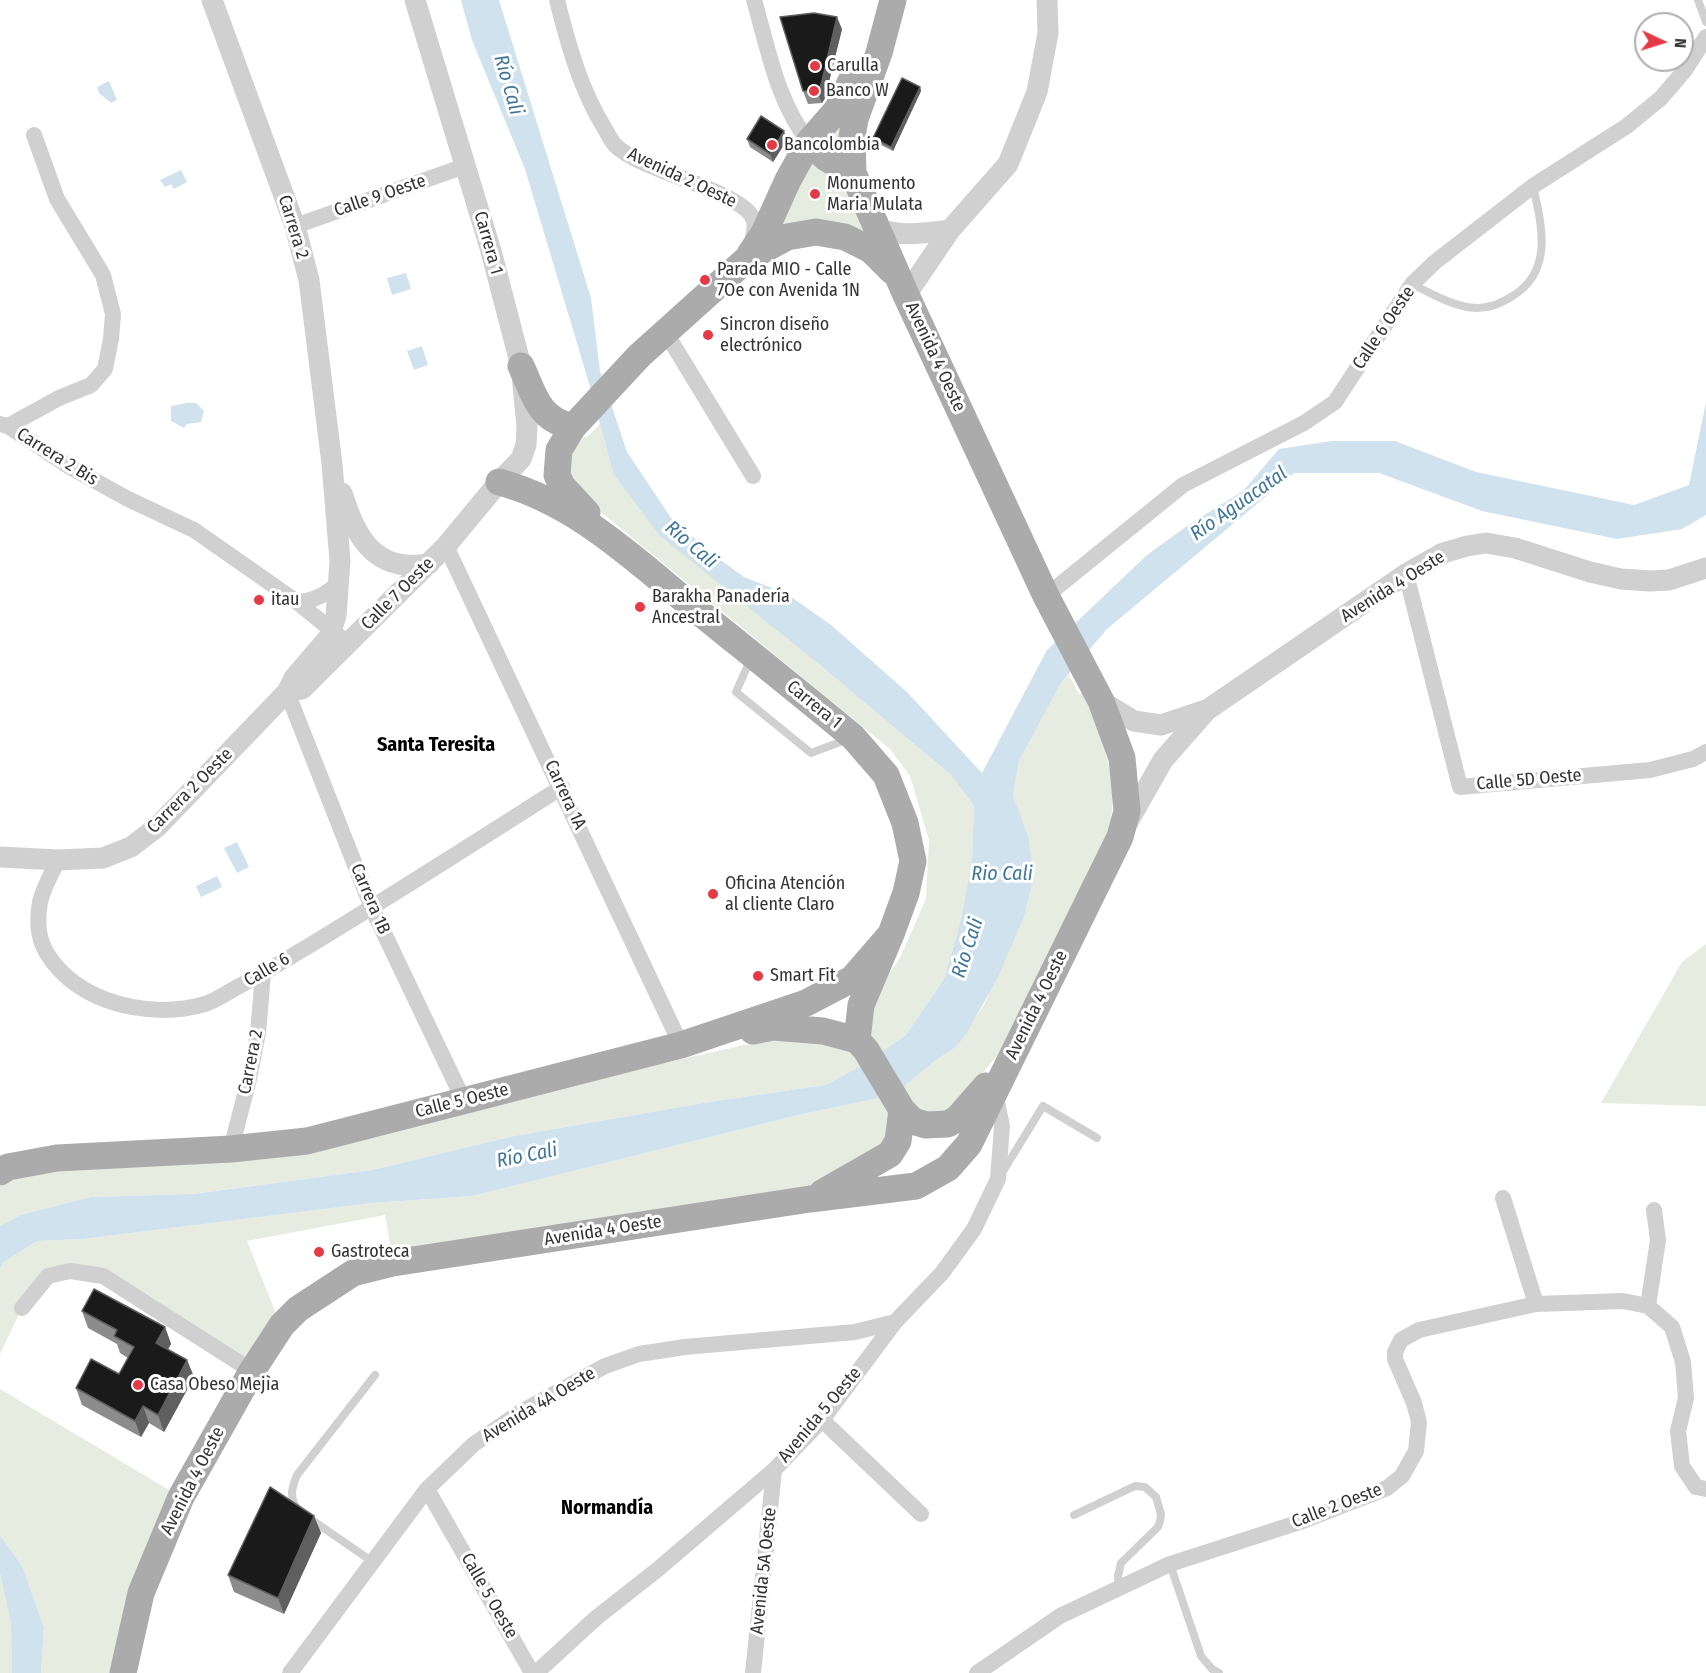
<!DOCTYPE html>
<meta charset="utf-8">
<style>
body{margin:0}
#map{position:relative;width:1706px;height:1673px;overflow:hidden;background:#fff;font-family:"Fira Sans Condensed",sans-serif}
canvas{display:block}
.north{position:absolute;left:1634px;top:12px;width:60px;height:60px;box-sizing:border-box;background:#fff;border:2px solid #adadad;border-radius:50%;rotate:94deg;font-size:16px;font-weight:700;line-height:24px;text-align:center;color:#333}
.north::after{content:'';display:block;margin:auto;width:21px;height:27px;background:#e63946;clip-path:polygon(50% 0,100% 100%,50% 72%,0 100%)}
</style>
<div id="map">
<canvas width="1706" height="1673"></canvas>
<div class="north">N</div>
</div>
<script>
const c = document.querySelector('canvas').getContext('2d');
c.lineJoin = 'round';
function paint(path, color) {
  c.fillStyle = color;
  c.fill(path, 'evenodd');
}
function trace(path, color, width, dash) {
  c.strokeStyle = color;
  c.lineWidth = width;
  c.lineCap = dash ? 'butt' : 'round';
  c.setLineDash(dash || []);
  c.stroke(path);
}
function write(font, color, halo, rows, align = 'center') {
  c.font = font + ' "Fira Sans Condensed",sans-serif';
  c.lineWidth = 6;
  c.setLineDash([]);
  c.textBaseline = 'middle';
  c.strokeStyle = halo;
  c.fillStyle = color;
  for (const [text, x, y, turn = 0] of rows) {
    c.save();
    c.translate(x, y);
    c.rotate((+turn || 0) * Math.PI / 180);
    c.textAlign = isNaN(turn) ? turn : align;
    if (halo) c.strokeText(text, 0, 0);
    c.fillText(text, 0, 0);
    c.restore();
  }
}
paint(new Path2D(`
 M 869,45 L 855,119 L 871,250 L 764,233 L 837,110 Z
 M 600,424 L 613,473 L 814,660 L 951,775 L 974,806 L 972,860 L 961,919 L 945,977 L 906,1035 L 880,1053 L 866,1032 L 874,995 L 900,958 L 926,899 L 929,840 L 910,776 L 890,749 L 580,495 C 566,466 564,462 585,436 L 587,437 Z
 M 1069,675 L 1079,694 L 1083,693 C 1101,741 1121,777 1109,830 L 1003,1048 L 960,1101 L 942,1115 L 917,1110 L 902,1088 L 936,1060 L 956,1047 L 984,1005 L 1024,917 L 1034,876 L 1029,839 L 1013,795 L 1019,761 L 1061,683 Z
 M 1706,944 L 1706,1106 L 1601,1103 L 1682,962 Z
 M 771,1039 L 851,1046 L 862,1065 L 826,1085 L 709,1102 L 514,1136 L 372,1170 L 192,1194 L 91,1197 L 20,1215 L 0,1226 L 0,1186 L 11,1180 L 59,1171 L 228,1161 Z
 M 883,1097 L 890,1106 L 885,1149 L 805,1187 L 391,1250 L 385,1215 L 247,1241 L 277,1316 L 244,1366 L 103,1276 L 48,1276 L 22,1308 L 0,1354 L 0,1269 L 4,1262 L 37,1241 L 83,1239 L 372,1203 L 472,1196 L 803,1114 Z
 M 0,1389 L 174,1493 L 113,1673 L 41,1673 L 44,1627 L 22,1566 L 0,1535 Z
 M 0,1573 L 11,1624 L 12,1673 L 0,1673 Z`), '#e6ecdf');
paint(new Path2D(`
 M 461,0 L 499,0 L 591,298 L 600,371 L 627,452 L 671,518 L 711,553 L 744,577 L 787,594 L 831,625 L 907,692 L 982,773 L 1047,650 L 1147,555 L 1187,526 L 1243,491 L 1279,449 L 1332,441 L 1395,441 L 1476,472 L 1634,505 L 1689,485 L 1706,402 L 1706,515 L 1682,529 L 1617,539 L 1482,511 L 1379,473 L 1294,473 L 1107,629 L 1061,683 L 1019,761 L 1013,795 L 1029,839 L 1034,876 L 1024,917 L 997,979 L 968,1031 L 956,1047 L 936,1060 L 902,1088 L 883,1097 L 803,1114 L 472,1196 L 372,1203 L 83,1239 L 37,1241 L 4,1262 L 0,1269 L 0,1226 L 20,1215 L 91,1197 L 193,1194 L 372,1170 L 514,1136 L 709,1102 L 826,1085 L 862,1065 L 906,1035 L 945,977 L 961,919 L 972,860 L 974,806 L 951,775 L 814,660 L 659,535 L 613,473 L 591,390 L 525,169 L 472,40 Z
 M 109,81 L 117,100 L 111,103 L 99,93 L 97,87 Z
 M 181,170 L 187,182 L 174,189 L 171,184 L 165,187 L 160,180 Z
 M 406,273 L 411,289 L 392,295 L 387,278 Z
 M 422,346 L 428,365 L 414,370 L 407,351 Z
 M 187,403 L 196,403 L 204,411 L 201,422 L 187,424 L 184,428 L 171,421 L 171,406 Z
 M 237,842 L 249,867 L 237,873 L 224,848 Z
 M 217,876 L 222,887 L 201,897 L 196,886 Z
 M 0,1535 L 22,1566 L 44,1627 L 41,1673 L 12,1673 L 11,1624 L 0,1573 Z`), '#cfe2ee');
trace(new Path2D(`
 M 1698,0 L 1706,22
 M 1412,284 C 1432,294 1454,307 1477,308 C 1490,308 1499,304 1511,297 C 1554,272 1542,226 1533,186
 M 751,658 L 736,692 L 811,753 L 848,739
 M 1002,1173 L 1043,1106 L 1097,1138
 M 299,1511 C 289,1499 291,1489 297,1475 L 375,1375
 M 1074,1515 L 1135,1486 L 1145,1487 L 1156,1497 L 1161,1514 L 1160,1521 L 1158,1527 L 1121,1563 L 1118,1576 L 1119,1588
 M 309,1518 L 373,1562
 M 1170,1564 L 1201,1656 L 1212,1669 L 1219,1673`), '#d0d0d0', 8);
trace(new Path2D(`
 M 557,0 C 568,44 581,91 605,129 C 608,134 611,141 615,145 C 641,172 746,191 754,221 C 756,228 753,236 752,243
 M 754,0 C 768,48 777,102 809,142
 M 295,226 L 465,166
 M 666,333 L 753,476
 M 0,424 L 8,426 L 70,467 L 128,499 L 194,530 L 297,602 L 339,636
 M 8,426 L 59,398 L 91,385 L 105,369 L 111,339 L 113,314 L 103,275 L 57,199 L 34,135
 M 446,546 L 681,1045
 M 1406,574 L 1460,787 L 1650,770 L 1693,759 L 1706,752
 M 1046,596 L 1183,485 L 1304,423 L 1335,402 L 1412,284 L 1435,262 L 1533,186 L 1627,126 L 1661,98 L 1685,70 L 1706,37
 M 297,602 C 315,601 326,594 340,582
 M 287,692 L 372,908 L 464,1101
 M 58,860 C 52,873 43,888 40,902 C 34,935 43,956 68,978 C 104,1008 160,1017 205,1004 C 215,1001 225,994 234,989 C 260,975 286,960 312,944 C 396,893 479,840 562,787
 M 231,1149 L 249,1079 L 258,1033 L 263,974
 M 1503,1198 L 1536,1304
 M 1648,1306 L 1658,1240 L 1654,1210
 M 22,1308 L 48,1276 L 70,1271 L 103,1276 L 252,1371
 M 822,1420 L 921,1514
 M 427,1489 L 532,1673
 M 290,1673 L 427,1489 L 474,1444 L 519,1413 L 605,1366 L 639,1354 L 685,1347 L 855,1332 L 895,1322
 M 536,1673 L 596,1618 L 657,1570 L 774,1470 L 822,1420 L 895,1322 L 942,1273 L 974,1229 L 998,1179 L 1002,1126 L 995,1093
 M 753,1673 L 774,1470
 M 977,1673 L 1060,1616 L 1170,1564 L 1300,1522 L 1387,1488 L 1402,1476 L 1416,1451 L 1419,1422 L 1414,1403 L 1395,1359 L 1395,1352 L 1401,1340 L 1419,1330 L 1536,1304 L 1623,1301 L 1648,1306 L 1672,1327 L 1683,1362 L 1686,1398 L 1678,1431 L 1682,1466 L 1696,1487 L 1706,1489`), '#d0d0d0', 16);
trace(new Path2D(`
 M 878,229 C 902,237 926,233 950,230
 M 906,295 L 950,230 L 1008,164 L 1037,92 L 1048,33 L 1047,0
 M 342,493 C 352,525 366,561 405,565 C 413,566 421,565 429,564
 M 297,690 L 302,689 L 446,546 L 499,482 L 521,459 L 526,445 L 527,426 L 521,366 L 491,251 L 415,0
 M 1101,701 L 1134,721 L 1161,725 L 1206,710
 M 1125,827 L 1163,760 L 1207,710 L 1406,574 L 1443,553 L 1467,546 L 1486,543 L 1515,548 L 1590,572 L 1621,579 L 1650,581 L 1669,580 L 1706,568
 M 0,857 L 58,860 L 103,858 L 131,847 L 157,827 L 287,692 L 294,678 L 329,637 L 336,616 L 340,561 L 332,464 L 309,280 L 295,226 L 212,0`), '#d0d0d0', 21);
trace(new Path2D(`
 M 809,142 L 826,158 L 853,173
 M 750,254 L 764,233 L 788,180 L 809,142 L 837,110 L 855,73
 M 521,366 C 535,396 538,419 573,427
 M 499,482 C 575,502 634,559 693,607 C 746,650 800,693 853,737 L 886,775 L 905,823 L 913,861 L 906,893 L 891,934 L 861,1005 L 857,1040
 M 587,513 L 562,486 L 557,475 L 559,450 L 573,427 L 639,356 L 748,258 L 787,237 L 816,232 L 845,237 L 871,250 L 892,271
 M 753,1031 L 773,1027 L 823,1031 L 857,1040 L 866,1050 L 902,1110 L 913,1121 L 926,1125 L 948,1124 L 958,1118 L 986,1086
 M 0,1172 L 8,1167 L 57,1158 L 231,1149 L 307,1141 L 681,1045 L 806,1003 L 852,979 L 891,934
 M 822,1193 L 890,1154 L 898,1141 L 902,1110
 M 123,1673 L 141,1593 L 181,1497 L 252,1371 L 282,1325 L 298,1309 L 353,1273 L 393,1263 L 810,1199 L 916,1186 L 948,1168 L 969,1144 L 1120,837 L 1127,811 L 1122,758 L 1101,701 L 1046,596 L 906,295 L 853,173 L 852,137 L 855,119 L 879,53 L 893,0`), '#ababab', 27);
paint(new Path2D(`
 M 842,29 L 825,98 L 822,103 L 808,104 L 803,91 Z
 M 920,87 L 921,91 L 893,151 L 875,142 L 873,138 Z
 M 747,139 L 787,140 L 773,162 L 750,147 Z
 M 82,1311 L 165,1327 L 171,1344 L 168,1349 L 187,1360 L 194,1377 L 164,1432 L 149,1423 L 141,1437 L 82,1405 L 76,1388 L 119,1374 L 128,1358 L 120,1353 L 117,1344 L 88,1328 Z
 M 314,1516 L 321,1533 L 284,1614 L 234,1592 L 228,1575 Z`), '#8c8c8c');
paint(new Path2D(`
 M 837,17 L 842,29 L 825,98 L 822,103 L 817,91 Z
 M 920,87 L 921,91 L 893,151 L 891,147 Z
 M 784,131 L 787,140 L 773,162 L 770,154 Z
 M 165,1327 L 171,1344 L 162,1360 L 156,1343 Z
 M 187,1360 L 194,1377 L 164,1432 L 158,1415 Z
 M 143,1406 L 149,1423 L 141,1437 L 135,1421 Z
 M 314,1516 L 321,1533 L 284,1614 L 278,1598 Z`), '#5f5f5f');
const building = new Path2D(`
 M 814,13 L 837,17 L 821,85 L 817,91 L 803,91 L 780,17 Z
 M 902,78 L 920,87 L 891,147 L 873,138 Z
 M 761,116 L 784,131 L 770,154 L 747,139 Z
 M 94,1289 L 165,1327 L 156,1343 L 187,1360 L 158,1415 L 143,1406 L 135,1421 L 76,1388 L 91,1359 L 119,1374 L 134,1347 L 114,1336 L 117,1330 L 82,1311 Z
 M 270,1487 L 314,1516 L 278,1598 L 228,1575 Z`);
paint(building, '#1a1a1a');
trace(building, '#5f5f5f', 1.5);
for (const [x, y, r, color] of [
 [815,66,6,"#e63946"],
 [814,91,6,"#e63946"],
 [772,145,6,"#e63946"],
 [815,194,6,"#e63946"],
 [705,280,6,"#e63946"],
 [708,335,6,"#e63946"],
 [259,600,6,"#e63946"],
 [640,607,6,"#e63946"],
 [713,894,6,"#e63946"],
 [758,976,6,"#e63946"],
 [319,1252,6,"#e63946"],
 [138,1385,6,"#e63946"]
]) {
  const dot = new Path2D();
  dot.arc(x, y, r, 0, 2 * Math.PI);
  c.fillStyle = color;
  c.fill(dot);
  trace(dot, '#fff', 2);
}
write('18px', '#333', '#fff', [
 ["Carulla",827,66],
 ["Banco W",826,91],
 ["Bancolombia",784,145],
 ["Monumento",827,184],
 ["Maria Mulata",827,205],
 ["Parada MIO - Calle",717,270],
 ["7Oe con Avenida 1N",717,291],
 ["Sincron diseño",720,325],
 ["electrónico",720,346],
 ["Barakha Panadería",652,597],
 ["Ancestral",652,618],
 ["itau",271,600],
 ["Oficina Atención",725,884],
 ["al cliente Claro",725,905],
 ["Smart Fit",770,976],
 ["Gastroteca",331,1252],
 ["Casa Obeso Mejìa",150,1385]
], 'left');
write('18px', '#333', '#fff', [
 ["Avenida 2 Oeste",682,178,25],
 ["Calle 9 Oeste",380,196,-19],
 ["Carrera 2",293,227,73],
 ["Carrera 1",488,243,74],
 ["Calle 6 Oeste",1384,328,-56],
 ["Avenida 4 Oeste",935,357,65],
 ["Carrera 2 Bis",57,457,32],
 ["Avenida 4 Oeste",1393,587,-32],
 ["Calle 7 Oeste",398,594,-45],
 ["Carrera 1",814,705,39],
 ["Calle 5D Oeste",1529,780,-5],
 ["Carrera 2 Oeste",190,791,-45],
 ["Carrera 1A",565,795,65],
 ["Carrera 1B",370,899,67],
 ["Calle 6",267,970,-30],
 ["Avenida 4 Oeste",1037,1005,-64],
 ["Carrera 2",251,1062,-79],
 ["Calle 5 Oeste",462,1101,-14],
 ["Avenida 4 Oeste",603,1231,-9],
 ["Avenida 4A Oeste",539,1405,-31],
 ["Avenida 5 Oeste",820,1415,-50],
 ["Avenida 4 Oeste",193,1481,-63],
 ["Calle 2 Oeste",1337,1506,-21],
 ["Avenida 5A Oeste",764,1571,-84],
 ["Calle 5 Oeste",489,1596,60]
]);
write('italic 20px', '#3f7597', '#fff', [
 ["Río Cali",508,85,74],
 ["Río Aguacatal",1239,504,-35],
 ["Río Cali",691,545,40],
 ["Rio Cali",1002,874],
 ["Río Cali",968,948,-72],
 ["Río Cali",527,1156,-11]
]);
write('bold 20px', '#000', '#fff', [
 ["Santa Teresita",436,745],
 ["Normandía",607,1508]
]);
</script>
